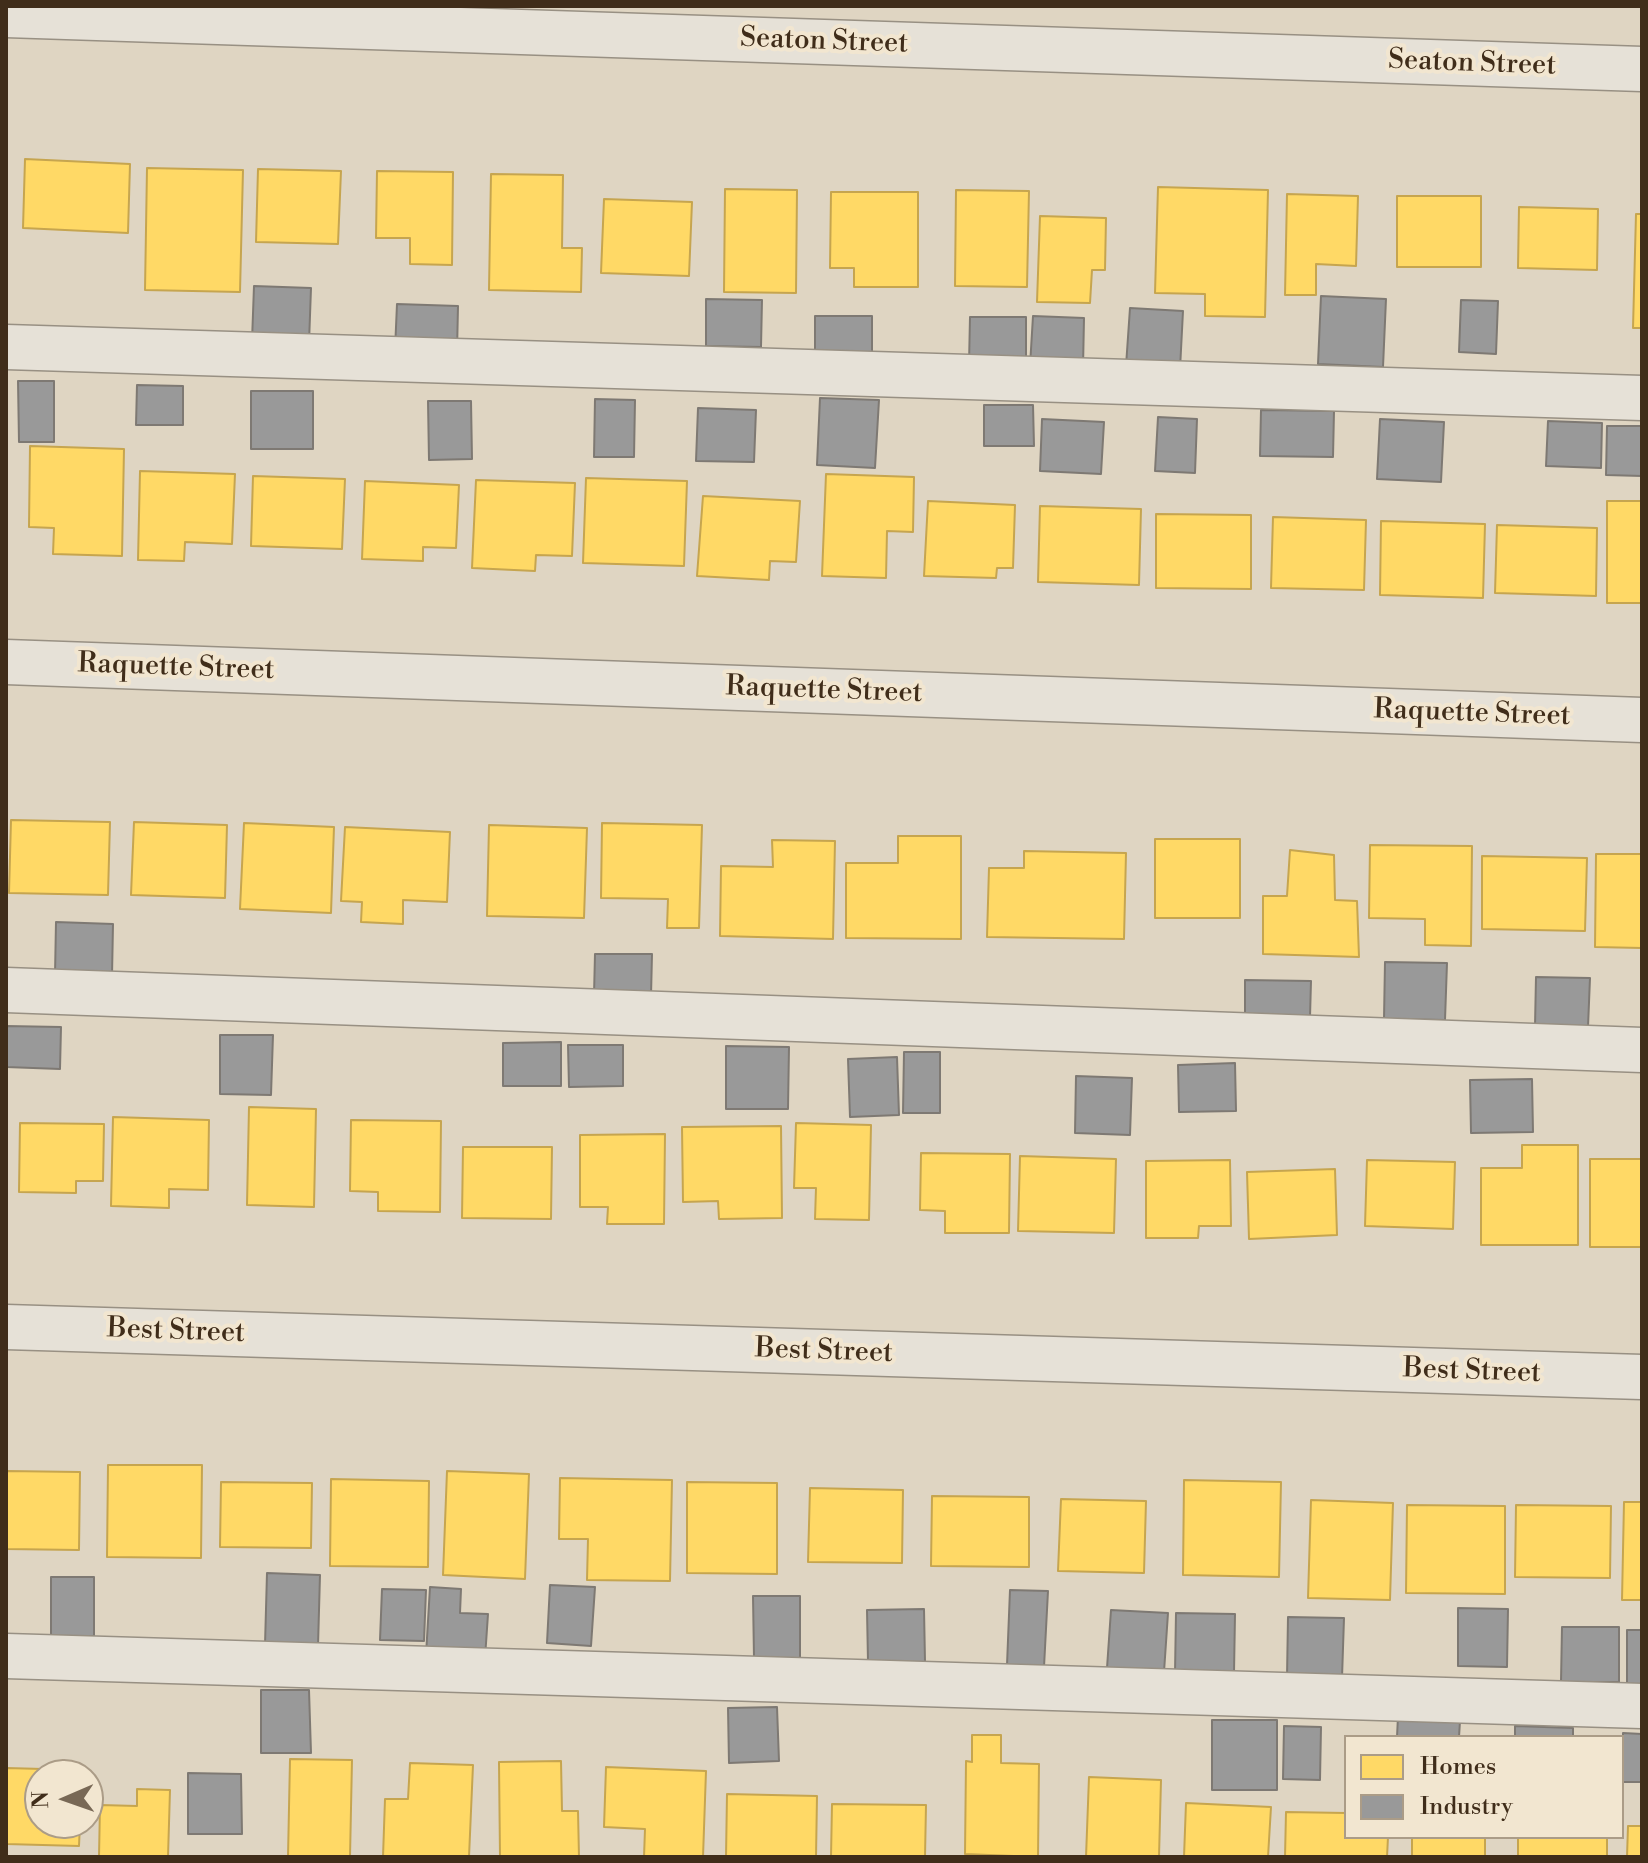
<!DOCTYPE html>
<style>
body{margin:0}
#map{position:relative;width:1648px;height:1863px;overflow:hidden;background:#dfd5c2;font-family:"Libre Bodoni",serif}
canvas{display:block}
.frame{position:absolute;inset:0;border:8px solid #402d1a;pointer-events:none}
.legend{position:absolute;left:1344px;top:1735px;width:280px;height:104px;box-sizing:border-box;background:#f2e6d0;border:2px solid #ab9c87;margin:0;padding:10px 14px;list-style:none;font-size:24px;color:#402d1a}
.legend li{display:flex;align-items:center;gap:16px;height:40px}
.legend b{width:40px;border:2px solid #ab9c87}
.north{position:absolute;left:24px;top:1759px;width:80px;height:80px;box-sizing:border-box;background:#f2e6d0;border:2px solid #ab9c87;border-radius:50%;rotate:268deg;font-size:22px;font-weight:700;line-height:32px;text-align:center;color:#402d1a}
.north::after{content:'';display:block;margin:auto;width:28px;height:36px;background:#786855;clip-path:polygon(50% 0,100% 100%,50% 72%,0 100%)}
</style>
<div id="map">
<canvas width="1648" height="1863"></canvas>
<div class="frame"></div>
<ul class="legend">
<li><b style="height:22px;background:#ffd966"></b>Homes</li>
<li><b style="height:22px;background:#999"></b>Industry</li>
</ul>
<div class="north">N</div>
</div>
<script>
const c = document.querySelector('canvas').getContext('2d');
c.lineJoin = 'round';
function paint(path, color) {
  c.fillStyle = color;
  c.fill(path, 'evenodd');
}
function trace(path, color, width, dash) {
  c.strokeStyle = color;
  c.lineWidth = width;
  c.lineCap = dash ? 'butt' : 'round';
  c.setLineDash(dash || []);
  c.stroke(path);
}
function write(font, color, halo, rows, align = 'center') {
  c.font = font + ' "Libre Bodoni",serif';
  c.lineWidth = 8;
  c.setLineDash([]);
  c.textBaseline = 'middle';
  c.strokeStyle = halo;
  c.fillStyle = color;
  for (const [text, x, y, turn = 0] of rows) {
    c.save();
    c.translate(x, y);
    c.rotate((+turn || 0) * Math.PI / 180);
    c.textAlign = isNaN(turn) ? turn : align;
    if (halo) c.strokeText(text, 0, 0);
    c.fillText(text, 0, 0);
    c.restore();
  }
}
const homes = new Path2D(`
 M 25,159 L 130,164 L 128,233 L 23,228 Z
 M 147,168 L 243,170 L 240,292 L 145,290 Z
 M 258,169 L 341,171 L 338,244 L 256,242 Z
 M 377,171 L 453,172 L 452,265 L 410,264 L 410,238 L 376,238 Z
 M 491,174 L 563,175 L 562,248 L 582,248 L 581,292 L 489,290 Z
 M 1158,187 L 1268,190 L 1265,317 L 1205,316 L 1205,294 L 1155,293 Z
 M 725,189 L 797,190 L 796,293 L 724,292 Z
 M 956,190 L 1029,191 L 1027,287 L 955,286 Z
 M 831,192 L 918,192 L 918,287 L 854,287 L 854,268 L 830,268 Z
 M 1287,194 L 1358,196 L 1356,266 L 1316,264 L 1316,295 L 1285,295 Z
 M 1397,196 L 1481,196 L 1481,267 L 1397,267 Z
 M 604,199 L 692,202 L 689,276 L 601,273 Z
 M 1519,207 L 1598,209 L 1597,270 L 1518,268 Z
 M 1636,214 L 1642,214 L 1642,328 L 1633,328 Z
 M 1040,216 L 1106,218 L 1105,270 L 1092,270 L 1090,303 L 1037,302 Z
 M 30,446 L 124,449 L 122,556 L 53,554 L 54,528 L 29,527 Z
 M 140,471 L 235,474 L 232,544 L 185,542 L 184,561 L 138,560 Z
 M 826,474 L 914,477 L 913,532 L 887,531 L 886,578 L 822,576 Z
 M 253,476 L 345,479 L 342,549 L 251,546 Z
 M 586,478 L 687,481 L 684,566 L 583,563 Z
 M 476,480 L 575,483 L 572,556 L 536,555 L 535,571 L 472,568 Z
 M 365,481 L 459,485 L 456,548 L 423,547 L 423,561 L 362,559 Z
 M 703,496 L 800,501 L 796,562 L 770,561 L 769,580 L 697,576 Z
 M 928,501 L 1015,505 L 1013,568 L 997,568 L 996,578 L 924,576 Z
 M 1607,501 L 1642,501 L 1642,603 L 1607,603 Z
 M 1040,506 L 1141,509 L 1139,585 L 1038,582 Z
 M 1156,514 L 1251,515 L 1251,589 L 1156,588 Z
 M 1273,517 L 1366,520 L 1364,590 L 1271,588 Z
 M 1381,521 L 1485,524 L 1483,598 L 1380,595 Z
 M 1497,525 L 1597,528 L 1596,596 L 1495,593 Z
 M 11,820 L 110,822 L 108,895 L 9,893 Z
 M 134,822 L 227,825 L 225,898 L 131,895 Z
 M 244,823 L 334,827 L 331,913 L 240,909 Z
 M 602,823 L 702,825 L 699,928 L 667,928 L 668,899 L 601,898 Z
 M 489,825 L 587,828 L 584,918 L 487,916 Z
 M 345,827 L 450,832 L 447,902 L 403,900 L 403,924 L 361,922 L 362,902 L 341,901 Z
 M 898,836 L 961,836 L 961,939 L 846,938 L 846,863 L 898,863 Z
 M 1155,839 L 1240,839 L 1240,918 L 1155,918 Z
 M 772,840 L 835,841 L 833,939 L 720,936 L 721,866 L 773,867 Z
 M 1370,845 L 1472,846 L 1471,946 L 1425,945 L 1425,919 L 1369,918 Z
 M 1290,850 L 1334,855 L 1335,900 L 1357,901 L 1359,957 L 1263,954 L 1263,896 L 1287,896 Z
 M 1024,851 L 1126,853 L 1124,939 L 987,937 L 989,868 L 1024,868 Z
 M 1596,854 L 1642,854 L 1642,948 L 1595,947 Z
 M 1482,856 L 1587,858 L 1585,931 L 1482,929 Z
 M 249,1107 L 316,1109 L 314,1207 L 247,1205 Z
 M 113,1117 L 209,1120 L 208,1190 L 169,1189 L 169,1208 L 111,1206 Z
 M 351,1120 L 441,1121 L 440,1212 L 378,1211 L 378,1192 L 350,1191 Z
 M 20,1123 L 104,1124 L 103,1181 L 76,1181 L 76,1193 L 19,1192 Z
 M 796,1123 L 871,1125 L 869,1220 L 815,1219 L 816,1188 L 794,1188 Z
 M 781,1126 L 782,1218 L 719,1219 L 718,1201 L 683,1202 L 682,1127 Z
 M 665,1134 L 664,1224 L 607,1224 L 608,1207 L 580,1207 L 580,1135 Z
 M 1522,1145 L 1578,1145 L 1578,1245 L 1481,1245 L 1481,1168 L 1522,1168 Z
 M 463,1147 L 552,1147 L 551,1219 L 462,1218 Z
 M 921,1153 L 1010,1154 L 1009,1233 L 945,1233 L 945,1211 L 920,1210 Z
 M 1020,1156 L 1116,1159 L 1114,1233 L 1018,1231 Z
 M 1590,1159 L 1642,1159 L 1642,1247 L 1590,1247 Z
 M 1230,1160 L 1231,1226 L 1199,1226 L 1198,1238 L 1146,1238 L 1146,1161 Z
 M 1367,1160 L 1455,1162 L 1453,1229 L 1365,1226 Z
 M 1335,1169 L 1337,1235 L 1249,1239 L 1247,1172 Z
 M 108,1465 L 202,1465 L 201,1558 L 107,1557 Z
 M 6,1471 L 80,1472 L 79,1550 L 6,1549 Z
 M 447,1471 L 529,1474 L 525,1579 L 443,1575 Z
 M 560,1478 L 672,1480 L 670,1581 L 587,1580 L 588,1539 L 559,1539 Z
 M 331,1479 L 429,1481 L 428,1567 L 330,1566 Z
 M 1184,1480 L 1281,1482 L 1279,1577 L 1183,1575 Z
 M 221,1482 L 312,1483 L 311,1548 L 220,1547 Z
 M 687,1482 L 777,1483 L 777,1574 L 687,1573 Z
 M 810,1488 L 903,1490 L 902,1563 L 808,1562 Z
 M 932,1496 L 1029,1497 L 1029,1567 L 931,1566 Z
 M 1061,1499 L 1146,1501 L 1144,1573 L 1058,1571 Z
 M 1311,1500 L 1393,1503 L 1390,1600 L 1308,1598 Z
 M 1624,1502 L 1642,1502 L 1642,1600 L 1622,1600 Z
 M 1407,1505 L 1505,1506 L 1505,1594 L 1406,1593 Z
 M 1516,1505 L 1611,1506 L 1610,1578 L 1515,1577 Z
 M 972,1735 L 1001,1735 L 1001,1763 L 1039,1764 L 1038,1857 L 965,1854 L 966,1761 L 972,1762 Z
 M 290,1759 L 352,1760 L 350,1857 L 288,1857 Z
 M 561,1761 L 562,1811 L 578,1811 L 579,1857 L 500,1857 L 499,1762 Z
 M 410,1763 L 473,1765 L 469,1857 L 383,1857 L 385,1799 L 408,1799 Z
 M 606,1767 L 706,1771 L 703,1857 L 644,1857 L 645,1829 L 604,1827 Z
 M 6,1768 L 81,1770 L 81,1775 L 40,1775 L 40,1823 L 80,1823 L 79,1846 L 6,1844 Z
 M 1089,1777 L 1161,1780 L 1159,1857 L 1086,1857 Z
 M 137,1789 L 170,1790 L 168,1857 L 99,1857 L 100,1805 L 137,1806 Z
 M 727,1794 L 817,1796 L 816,1857 L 726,1857 Z
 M 1186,1803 L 1271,1807 L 1268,1857 L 1184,1857 Z
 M 832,1804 L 926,1805 L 925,1857 L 831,1857 Z
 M 1286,1812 L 1346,1813 L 1346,1837 L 1388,1837 L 1387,1857 L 1285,1857 Z
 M 1628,1826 L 1642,1826 L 1642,1857 L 1627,1857 Z
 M 1412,1837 L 1485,1837 L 1485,1857 L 1412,1857 Z
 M 1518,1837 L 1607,1837 L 1607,1857 L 1518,1857 Z`);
paint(homes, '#ffd966');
trace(homes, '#c6a54f', 2);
const industry = new Path2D(`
 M 254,286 L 311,288 L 309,343 L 252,341 Z
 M 1321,296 L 1386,299 L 1383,367 L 1318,364 Z
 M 706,299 L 762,300 L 761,347 L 706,346 Z
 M 1461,300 L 1498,301 L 1496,354 L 1459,352 Z
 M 397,304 L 458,306 L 457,352 L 395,350 Z
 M 1130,308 L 1183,311 L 1180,369 L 1126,366 Z
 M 815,316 L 872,316 L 872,361 L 815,362 Z
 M 1033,316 L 1084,318 L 1083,368 L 1030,366 Z
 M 970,317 L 1026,317 L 1026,364 L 969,364 Z
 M 18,381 L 54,381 L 54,442 L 19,442 Z
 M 137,385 L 183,386 L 183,425 L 136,425 Z
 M 251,391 L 313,391 L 313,449 L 251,449 Z
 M 820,398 L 879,400 L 875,468 L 817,465 Z
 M 595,399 L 635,400 L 634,457 L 594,457 Z
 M 428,401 L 471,401 L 472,459 L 429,460 Z
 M 984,405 L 1033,405 L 1034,446 L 984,446 Z
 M 698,408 L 756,410 L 754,462 L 696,461 Z
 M 1261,410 L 1334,411 L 1333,457 L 1260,456 Z
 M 1158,417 L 1197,419 L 1195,473 L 1155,471 Z
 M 1042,419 L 1104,422 L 1101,474 L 1040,471 Z
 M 1380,419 L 1444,422 L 1441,482 L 1377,479 Z
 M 1548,421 L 1602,423 L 1601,468 L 1546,466 Z
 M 1607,426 L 1642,426 L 1642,476 L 1606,475 Z
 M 56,922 L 113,924 L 112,976 L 55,975 Z
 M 595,954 L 652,954 L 651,996 L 594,995 Z
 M 1385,962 L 1447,963 L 1445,1020 L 1384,1019 Z
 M 1536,977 L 1590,978 L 1588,1027 L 1535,1026 Z
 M 1245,980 L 1311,981 L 1310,1017 L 1245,1016 Z
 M 6,1026 L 61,1027 L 60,1069 L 6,1067 Z
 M 220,1035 L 273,1035 L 271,1095 L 220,1094 Z
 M 561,1042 L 561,1086 L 503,1086 L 503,1043 Z
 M 568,1045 L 623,1045 L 623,1086 L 569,1087 Z
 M 726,1046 L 789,1047 L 788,1109 L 726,1109 Z
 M 904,1052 L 940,1052 L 940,1113 L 903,1113 Z
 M 897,1057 L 899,1115 L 850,1117 L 848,1059 Z
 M 1235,1063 L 1236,1111 L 1179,1112 L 1178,1065 Z
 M 1076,1076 L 1132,1078 L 1130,1135 L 1075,1133 Z
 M 1532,1079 L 1533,1132 L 1471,1133 L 1470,1080 Z
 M 267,1573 L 320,1575 L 318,1646 L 265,1645 Z
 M 51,1577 L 94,1577 L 94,1636 L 51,1636 Z
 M 550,1585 L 595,1587 L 591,1646 L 547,1643 Z
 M 430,1587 L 461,1589 L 460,1613 L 488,1614 L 485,1658 L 426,1655 Z
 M 382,1589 L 426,1590 L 424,1641 L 380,1640 Z
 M 1010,1590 L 1048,1591 L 1044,1667 L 1007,1665 Z
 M 753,1596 L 800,1596 L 800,1658 L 754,1658 Z
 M 1458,1608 L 1508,1609 L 1507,1667 L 1458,1666 Z
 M 924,1609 L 925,1662 L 868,1662 L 867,1610 Z
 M 1111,1610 L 1168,1613 L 1164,1672 L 1107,1668 Z
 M 1176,1613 L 1235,1614 L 1234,1673 L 1175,1673 Z
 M 1288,1617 L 1344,1618 L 1342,1678 L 1287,1677 Z
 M 1562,1627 L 1619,1627 L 1619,1682 L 1561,1682 Z
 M 1627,1630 L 1642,1630 L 1642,1688 L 1627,1688 Z
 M 261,1690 L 309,1690 L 311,1753 L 261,1753 Z
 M 777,1707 L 779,1761 L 729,1763 L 728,1708 Z
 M 1398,1716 L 1460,1721 L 1459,1737 L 1397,1737 Z
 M 1212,1720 L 1277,1720 L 1277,1790 L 1212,1790 Z
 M 1284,1726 L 1321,1727 L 1320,1780 L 1283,1779 Z
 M 1515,1726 L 1573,1728 L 1573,1737 L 1515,1737 Z
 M 1623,1733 L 1642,1734 L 1642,1782 L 1622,1782 Z
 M 188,1773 L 241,1774 L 242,1834 L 188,1834 Z`);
paint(industry, '#999');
trace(industry, '#7e7973', 2);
const minor = new Path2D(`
 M 6,15 L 1642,69
 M 6,347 L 1642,398
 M 6,662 L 1642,720
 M 6,990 L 1642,1050
 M 6,1327 L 1642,1377
 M 6,1656 L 1642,1706`);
trace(minor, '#989083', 47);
trace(minor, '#e6e1d7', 44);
write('28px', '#402d1a', '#f2e6d0', [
 ["Seaton Street",824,42,2],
 ["Seaton Street",1472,64,2],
 ["Raquette Street",176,668,2],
 ["Raquette Street",824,691,2],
 ["Raquette Street",1472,714,2],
 ["Best Street",176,1332,2],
 ["Best Street",824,1352,2],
 ["Best Street",1472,1372,2]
]);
</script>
